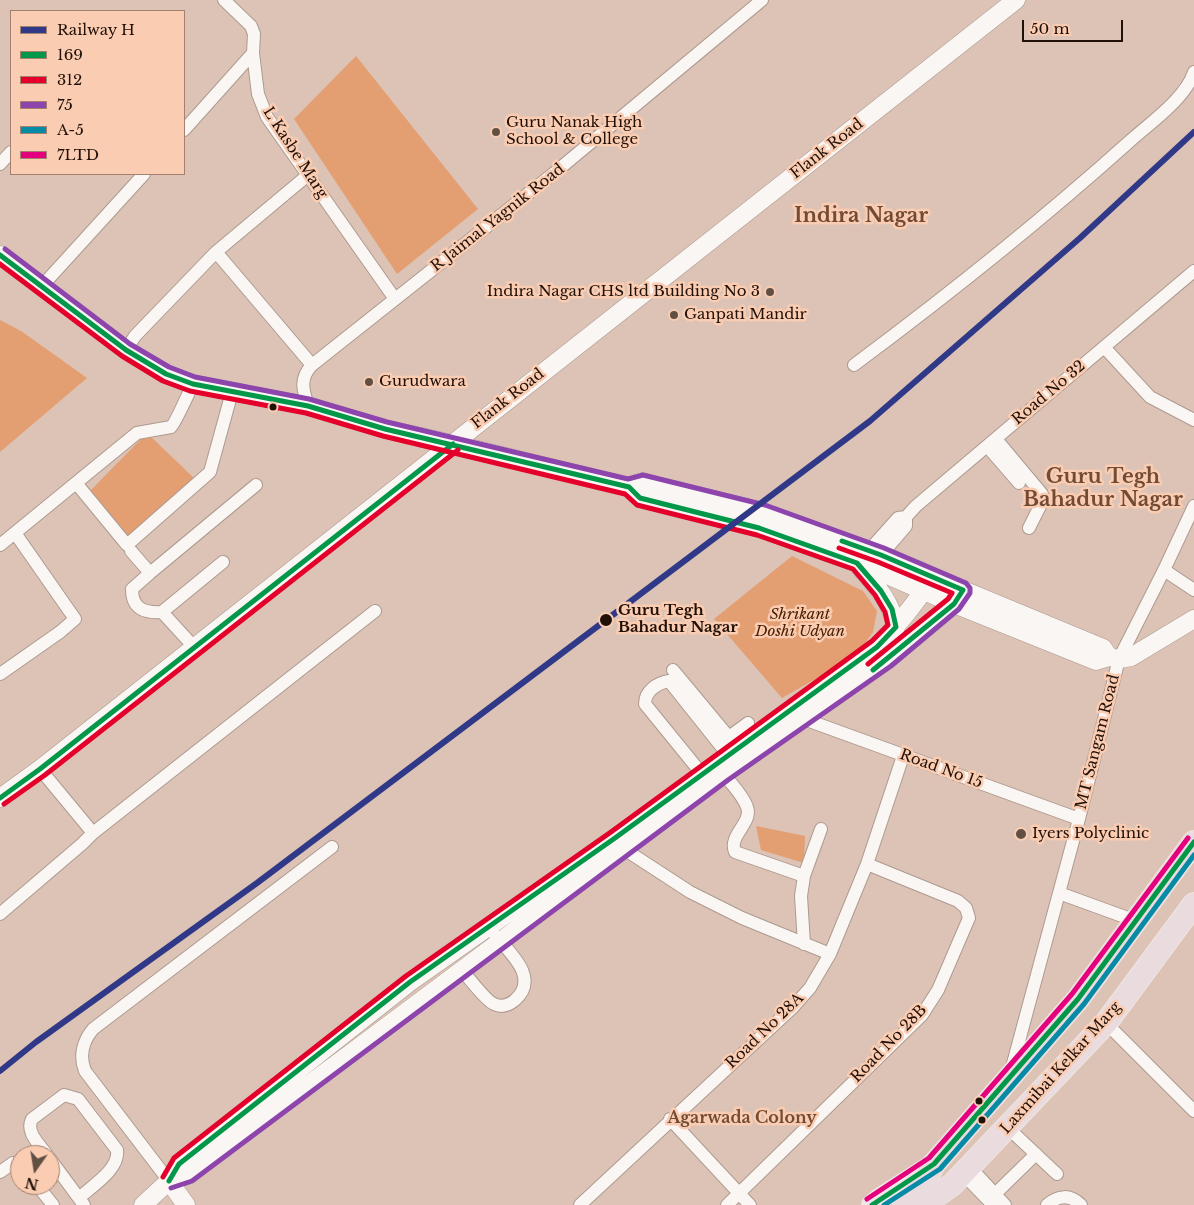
<!DOCTYPE html>
<style>
body{margin:0}
#map{position:relative;width:1194px;height:1205px;overflow:hidden;background:#dcc3b5;font-family:"Libre Baskerville",serif}
canvas{display:block}
.legend{position:absolute;left:10px;top:10px;width:175px;height:165px;box-sizing:border-box;background:#faccb2;border:1px solid #a3816e;margin:0;padding:6px 9px;list-style:none;font-size:15px;color:#201007}
.legend li{display:flex;align-items:center;gap:10px;height:25px}
.legend b{width:25px;border:1px solid #a3816e}
.north{position:absolute;left:10px;top:1145px;width:50px;height:50px;box-sizing:border-box;background:#faccb2;border:1px solid #a3816e;border-radius:50%;rotate:193deg;font-size:14px;font-weight:700;line-height:20px;text-align:center;color:#201007}
.north::after{content:'';display:block;margin:auto;width:18px;height:22px;background:#624f44;clip-path:polygon(50% 0,100% 100%,50% 72%,0 100%)}
.scale{position:absolute;left:1022px;top:20px;width:101px;height:22px;box-sizing:border-box;border:2px solid #201007;border-top:0;padding-left:6px;font-size:15px;line-height:18px;white-space:nowrap;color:#201007;-webkit-text-stroke:4px #faccb2;paint-order:stroke}
</style>
<div id="map">
<canvas width="1194" height="1205"></canvas>
<ul class="legend">
<li><b style="height:6px;background:#303888"></b>Railway H</li>
<li><b style="height:6px;background:#03974a"></b>169</li>
<li><b style="height:6px;background:#e4002b"></b>312</li>
<li><b style="height:6px;background:#8e44ad"></b>75</li>
<li><b style="height:6px;background:#068aa6"></b>A-5</li>
<li><b style="height:6px;background:#e5007d"></b>7LTD</li>
</ul>
<div class="north">N</div>
<div class="scale">50 m</div>
</div>
<script>
const c = document.querySelector('canvas').getContext('2d');
c.lineJoin = 'round';
function paint(path, color) {
  c.fillStyle = color;
  c.fill(path, 'evenodd');
}
function trace(path, color, width, dash) {
  c.strokeStyle = color;
  c.lineWidth = width;
  c.lineCap = dash ? 'butt' : 'round';
  c.setLineDash(dash || []);
  c.stroke(path);
}
function write(font, color, halo, rows, align = 'center') {
  c.font = font + ' "Libre Baskerville",serif';
  c.lineWidth = 5;
  c.setLineDash([]);
  c.textBaseline = 'middle';
  c.strokeStyle = halo;
  c.fillStyle = color;
  for (const [text, x, y, turn = 0] of rows) {
    c.save();
    c.translate(x, y);
    c.rotate((+turn || 0) * Math.PI / 180);
    c.textAlign = isNaN(turn) ? turn : align;
    if (halo) c.strokeText(text, 0, 0);
    c.fillText(text, 0, 0);
    c.restore();
  }
}
paint(new Path2D(`
 M 356,56 L 478,209 L 397,274 L 294,119 Z
 M 0,320 L 21,331 L 87,378 L 0,452 Z
 M 147,433 L 196,480 L 132,544 L 84,497 Z
 M 792,556 L 863,591 L 877,611 L 873,632 L 856,656 L 782,698 L 714,619 Z
 M 756,826 L 805,836 L 804,863 L 761,850 Z`), '#e39e72');
const street = new Path2D(`
 M 224,0 L 251,26 L 254,34 L 253,53 L 258,94 L 267,117 L 395,299
 M 184,130 L 253,53
 M 0,164 L 11,152
 M 216,252 L 312,365
 M 42,286 L 144,174
 M 1104,347 L 1150,397 L 1194,420
 M 126,350 L 135,336 L 216,252 L 308,175
 M 854,365 C 948,295 1043,219 1130,141 C 1150,123 1186,98 1194,72
 M 308,406 C 303,390 299,379 312,365 L 553,174 L 762,0
 M 996,439 L 1042,494 L 1042,502 L 1029,528
 M 987,446 L 1019,483
 M 76,483 L 127,545 L 210,472 L 232,392
 M 906,517 L 916,506 L 1194,271
 M 0,545 L 137,433 L 171,427 C 175,424 189,392 193,384
 M 131,551 L 150,573 L 256,485
 M 864,556 L 898,518 L 906,517 L 906,526 L 875,562
 M 1164,570 L 1194,590
 M 150,573 L 132,589 C 132,609 144,613 162,612 L 194,647
 M 162,612 L 223,562
 M 673,670 L 738,748
 M 0,674 L 60,632 L 75,619 L 15,533
 M 799,713 L 804,719 L 1079,819
 M 729,737 L 748,723
 M 40,769 L 93,833 L 375,611
 M 702,774 L 645,704 C 645,691 657,683 669,681 L 728,755
 M 724,774 C 731,784 743,795 747,807 C 753,823 728,835 735,852 L 804,876
 M 619,843 L 624,849 L 690,892 L 742,918 L 830,954
 M 1059,893 L 1136,921
 M 0,914 L 82,844 L 93,833
 M 804,944 L 801,896 L 804,876 L 821,829
 M 462,970 C 468,977 486,1001 494,1004 C 502,1008 509,1005 515,1000 C 540,978 510,953 495,935
 M 1106,1023 L 1194,1111
 M 1012,1067 L 1079,819 L 1119,659 L 1164,570 L 1194,506
 M 670,1119 L 750,1205
 M 1007,1127 L 1057,1174
 M 47,1155 C 40,1145 25,1132 32,1119 L 64,1095 L 78,1099 L 117,1150 C 120,1169 92,1186 79,1198
 M 50,1159 L 84,1205
 M 970,1167 L 1005,1205
 M 0,1172 L 13,1163 L 20,1165
 M 963,1174 L 993,1205
 M 169,1181 L 85,1071 C 79,1056 83,1041 93,1029 L 332,847
 M 37,1185 L 53,1205
 M 995,1194 L 1036,1154
 M 580,1205 L 793,1007 L 810,988 L 830,954 L 867,864 L 903,756
 M 727,1205 L 922,1015 L 938,990 L 969,918 L 966,908 L 958,901 L 867,864
 M 1047,1205 C 1058,1195 1070,1194 1081,1205`);
const secondary = new Path2D(`
 M 0,255 L 126,350 L 166,374 L 193,384 L 308,406 L 385,429 L 453,444 L 629,487 L 640,498 L 759,528 L 871,568 L 954,604 L 1096,661 L 1109,657 L 1119,659 L 1131,657 L 1194,619
 M 629,487 L 642,482 L 762,512 L 869,551 L 1103,648 L 1109,657
 M 859,566 C 877,587 890,599 896,627
 M 0,798 L 40,769 L 1016,0
 M 169,1181 L 188,1175 L 724,774 L 887,660 L 954,604 L 963,590
 M 169,1181 L 186,1205
 M 143,1205 L 169,1181 L 179,1164 L 410,982 L 615,838 L 877,647 C 897,625 917,603 932,577`);
const primary = new Path2D(`
 M 872,1205 L 879,1199 L 934,1164`);
const highway = new Path2D(`
 M 904,1205 L 923,1185 L 934,1164 L 1078,999 L 1194,842
 M 924,1205 L 953,1184 L 1106,1023 L 1194,904`);
trace(street, '#ad9a8f', 14);
trace(secondary, '#ad9a8f', 19);
trace(primary, '#efe4de', 22);
trace(highway, '#efe4de', 24);
trace(street, '#faf6f4', 12);
trace(secondary, '#faf6f4', 18);
trace(primary, '#f0e6e7', 20);
trace(highway, '#eadbdf', 22);
trace(new Path2D(`
 M 0,255 L 126,350 L 166,374 L 193,384 L 308,406 L 385,429 L 629,487 L 640,498 L 759,528 L 857,563 L 881,591 L 892,609 L 896,627 L 877,647 L 615,838 L 410,982 L 179,1164 L 169,1181
 M 842,541 L 881,555 L 963,590 L 954,604 L 873,670
 M 0,798 L 40,769 L 453,444
 M 872,1205 L 934,1164 L 1078,999 L 1194,842`), '#03974a', 5);
trace(new Path2D(`
 M 0,264 L 122,356 L 163,381 L 190,391 L 306,413 L 383,436 L 625,494 L 637,505 L 757,535 L 853,569 L 875,595 L 885,612 L 888,625 L 872,641 L 611,832 L 406,976 L 174,1158 L 163,1177
 M 839,548 L 878,562 L 952,593 L 948,599 L 868,664
 M 4,804 L 45,775 L 458,450`), '#e4002b', 5);
trace(new Path2D(`
 M 5,249 L 130,344 L 169,367 L 195,377 L 309,399 L 387,422 L 628,479 L 643,475 L 765,505 L 884,548 L 966,583 L 970,588 L 970,593 L 959,609 L 891,666 L 728,780 L 192,1181 L 171,1188`), '#8e44ad', 5);
trace(new Path2D(`
 M 884,1205 L 940,1169 L 1084,1004 L 1194,855`), '#068aa6', 5);
trace(new Path2D(`
 M 867,1199 L 929,1158 L 1072,994 L 1188,838`), '#e5007d', 5);
trace(new Path2D(`
 M 0,1071 L 36,1042 L 257,883 L 870,421 L 1080,238 L 1194,132`), '#303888', 6);
for (const [x, y, r, color] of [
 [496,132,5,"#624f44"],
 [770,292,5,"#624f44"],
 [674,315,5,"#624f44"],
 [369,382,5,"#624f44"],
 [273,407,4.5,"#201007"],
 [606,620,7,"#201007"],
 [1021,834,6,"#624f44"],
 [979,1101,4.5,"#201007"],
 [982,1120,4.5,"#201007"]
]) {
  const dot = new Path2D();
  dot.arc(x, y, r, 0, 2 * Math.PI);
  c.fillStyle = color;
  c.fill(dot);
  trace(dot, '#faccb2', 2);
}
write('15px', '#201007', '#faccb2', [
 ["Guru Nanak High",506,123],
 ["School & College",506,140],
 ["Indira Nagar CHS ltd Building No 3",760,292,"right"],
 ["Ganpati Mandir",684,315],
 ["Gurudwara",379,382],
 ["Iyers Polyclinic",1032,834]
], 'left');
write('15px', '#201007', '#faccb2', [
 ["Flank Road",827,149,-38],
 ["L Kasbe Marg",295,153,57],
 ["R Jaimal Yagnik Road",498,218,-38],
 ["Road No 32",1049,393,-40],
 ["Flank Road",508,399,-38],
 ["MT Sangam Road",1098,742,-76],
 ["Road No 15",941,769,20],
 ["Road No 28A",765,1031,-44],
 ["Road No 28B",889,1044,-46],
 ["Laxmibai Kelkar Marg",1061,1068,-48]
]);
write('bold 15px', '#201007', '#faccb2', [
 ["Guru Tegh",618,611],
 ["Bahadur Nagar",618,628]
], 'left');
write('italic 15px', '#4a2001', '#faccb2', [
 ["Shrikant",800,615],
 ["Doshi Udyan",800,632]
]);
write('bold 16px', '#714b34', '#faccb2', [
 ["Agarwada Colony",742,1118]
]);
write('bold 20px', '#714b34', '#faccb2', [
 ["Indira Nagar",861,216],
 ["Guru Tegh",1103,477],
 ["Bahadur Nagar",1103,500]
]);
</script>
